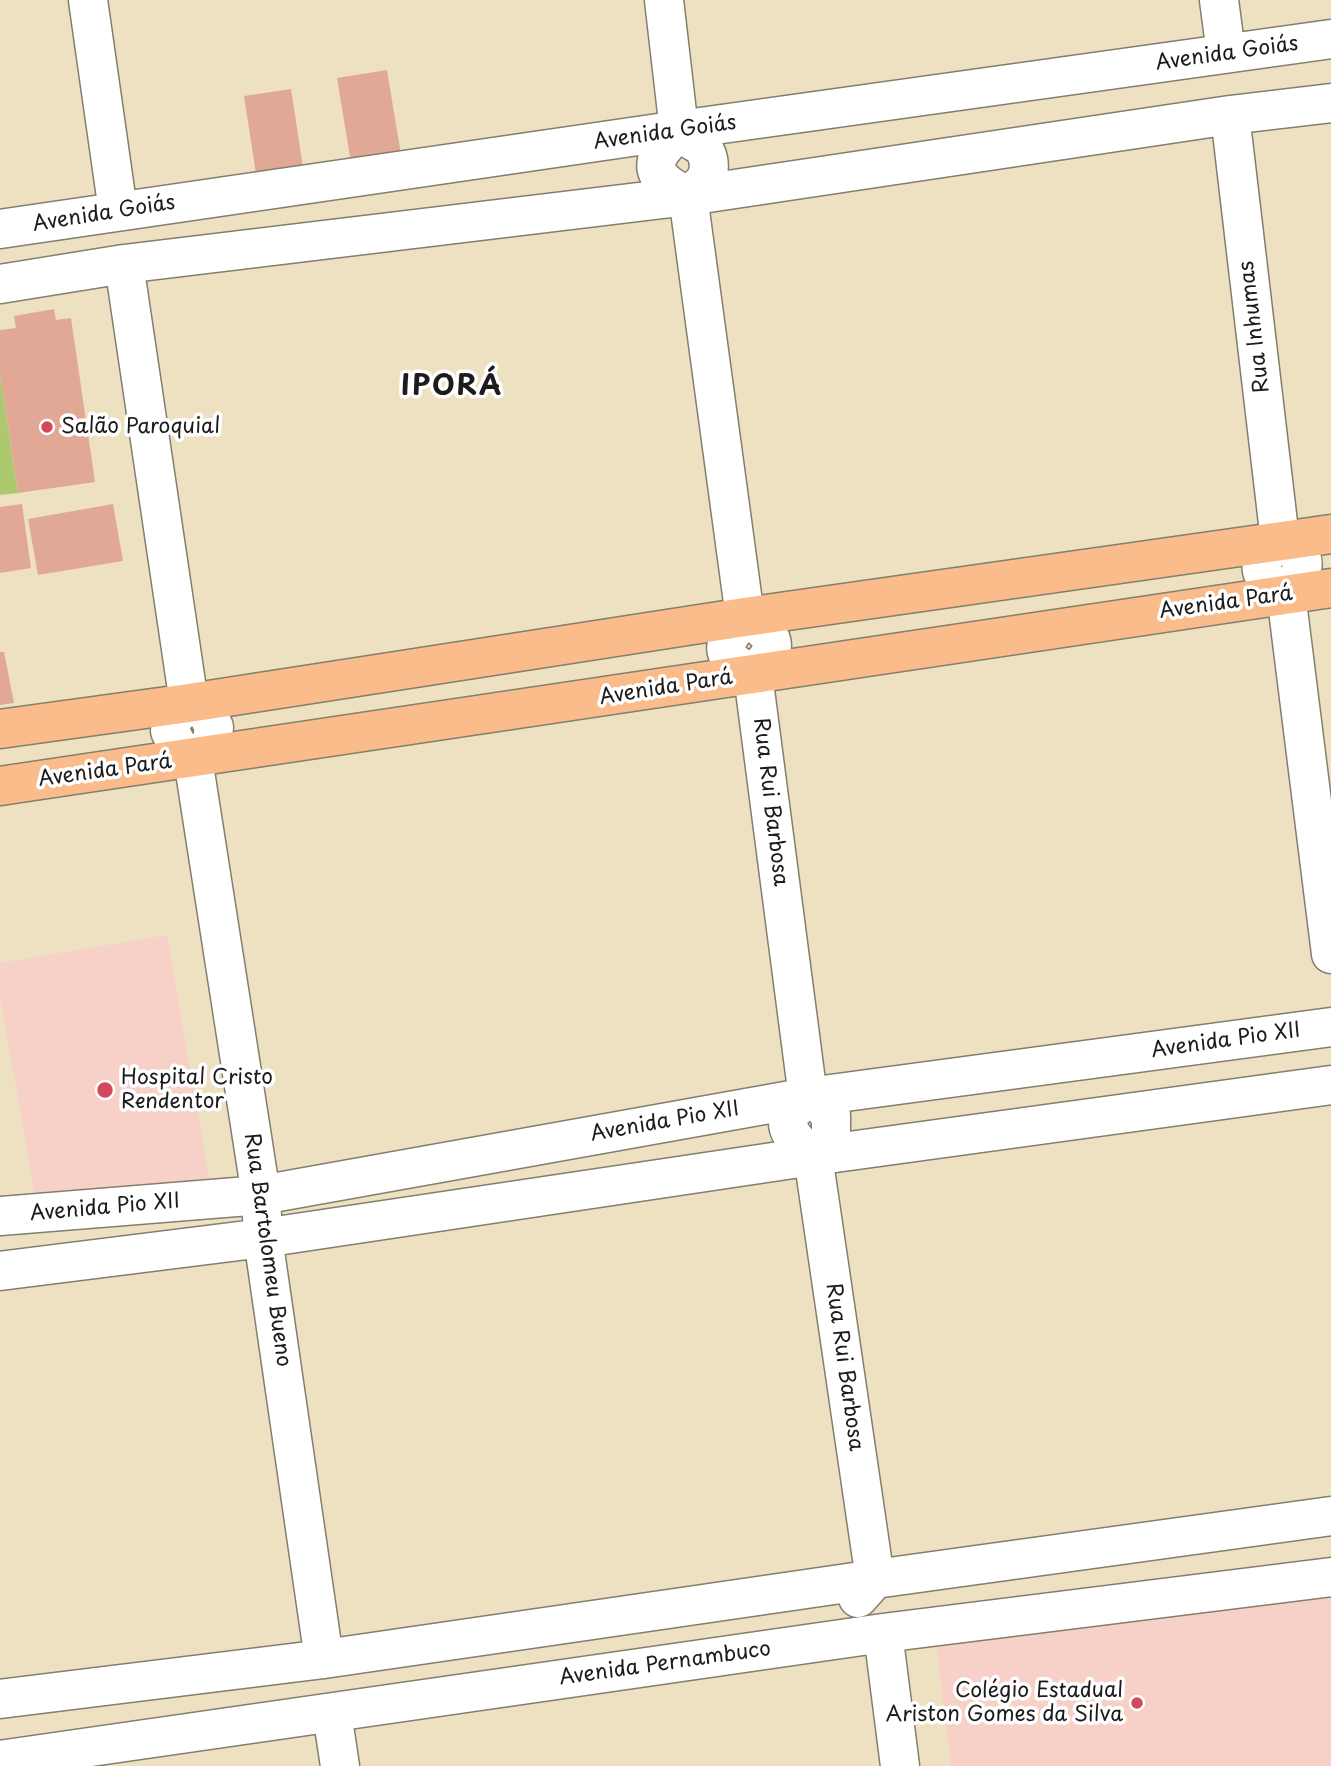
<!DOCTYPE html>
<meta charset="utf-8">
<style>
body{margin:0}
canvas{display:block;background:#ede1c2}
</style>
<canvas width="1331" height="1766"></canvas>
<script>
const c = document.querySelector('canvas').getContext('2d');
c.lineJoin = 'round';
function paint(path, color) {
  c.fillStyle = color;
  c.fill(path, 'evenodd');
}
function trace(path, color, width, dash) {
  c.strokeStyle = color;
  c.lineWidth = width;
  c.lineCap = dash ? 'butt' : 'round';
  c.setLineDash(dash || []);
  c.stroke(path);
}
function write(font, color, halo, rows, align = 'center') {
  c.font = font + ' "Playpen Sans",sans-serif';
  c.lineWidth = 7;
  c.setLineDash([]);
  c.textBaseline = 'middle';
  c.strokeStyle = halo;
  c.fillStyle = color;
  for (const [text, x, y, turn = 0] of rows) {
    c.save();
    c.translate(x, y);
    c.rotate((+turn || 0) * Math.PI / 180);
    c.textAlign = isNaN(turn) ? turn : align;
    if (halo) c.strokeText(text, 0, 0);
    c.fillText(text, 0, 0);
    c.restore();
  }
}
paint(new Path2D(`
 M 167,935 L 210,1183 L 38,1212 L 0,997 L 0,963 Z
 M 1331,1594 L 1331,1766 L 951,1766 L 936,1640 Z`), '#f7d1c8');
paint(new Path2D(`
 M 0,373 L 18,493 L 0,495 Z`), '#adc970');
paint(new Path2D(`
 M 387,70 L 402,161 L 352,169 L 337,78 Z
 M 291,89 L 303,167 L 256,174 L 244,96 Z
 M 54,309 L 56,320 L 71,318 L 95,482 L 18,493 L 0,373 L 0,330 L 16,328 L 14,316 Z
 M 22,504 L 31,568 L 0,573 L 0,507 Z
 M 113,504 L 123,561 L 38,575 L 28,519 Z
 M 0,652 L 4,652 L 14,703 L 0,705 Z`), '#e1a896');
const minor = new Path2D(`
 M 88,0 L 118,211
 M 664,0 L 679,130 C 685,137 690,139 698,144 C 709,151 712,168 705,180 C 701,186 693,191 688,196
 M 1219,0 L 1226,53
 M 1230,115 L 1280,540 C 1285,544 1289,546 1294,550 C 1314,565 1294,581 1286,594 L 1331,954
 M 679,130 C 673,138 665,145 660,153 C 647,176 671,188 688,196
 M 688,196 L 745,617 C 735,629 716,645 733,662 C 739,667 747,670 753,675 L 808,1097 L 821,1105 L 831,1115 L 831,1139 L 813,1156
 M 0,229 L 679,130 L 1331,39
 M 124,264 L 189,703
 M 0,284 L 124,264 L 688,196 L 1230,115 L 1331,103
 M 1280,540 C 1269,551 1253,564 1267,580 C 1272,585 1280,589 1286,594
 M 745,617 C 759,626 781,637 768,657 C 764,663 758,669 753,675
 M 189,703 L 172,719 L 170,731 L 177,745 L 193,759 L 261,1195 L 263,1238 L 324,1659
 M 189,703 L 207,713 L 214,727 L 212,741 L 205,750 L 193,759
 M 808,1097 C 803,1102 795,1107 791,1113 C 780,1130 802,1147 813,1156 L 875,1579 L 858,1598
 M 0,1216 L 261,1195 L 808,1097 L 1331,1027
 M 0,1271 L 263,1238 L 813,1156 L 1331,1085
 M 883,1633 L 900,1766
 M 0,1699 L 324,1659 L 875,1579 L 1331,1516
 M 332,1713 L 340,1766
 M 0,1760 L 883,1633 L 1331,1577`);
const major = new Path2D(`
 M 0,729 L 189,703 L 745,617 L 1331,534
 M 0,786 L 1331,588`);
trace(minor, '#847e6f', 41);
trace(major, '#847e6f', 41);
trace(minor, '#fff', 38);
trace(major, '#f9bc8a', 38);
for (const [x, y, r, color] of [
 [47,427,7,"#d1495b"],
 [105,1090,9,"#d1495b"],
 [1137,1703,7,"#d1495b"]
]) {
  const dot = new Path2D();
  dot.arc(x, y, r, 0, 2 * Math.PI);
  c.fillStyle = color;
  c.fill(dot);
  trace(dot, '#fff', 2.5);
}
write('21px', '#1c1c1c', '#fff', [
 ["Avenida Goiás",1227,54,-8],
 ["Avenida Goiás",665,133,-8],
 ["Avenida Goiás",104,214,-9],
 ["Rua Inhumas",1255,327,-97],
 ["Avenida Pará",1226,603,-8],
 ["Avenida Pará",666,688,-9],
 ["Avenida Pará",105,771,-8],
 ["Rua Rui Barbosa",770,802,83],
 ["Avenida Pio XII",1226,1041,-8],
 ["Avenida Pio XII",665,1122,-10],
 ["Avenida Pio XII",105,1208,-5],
 ["Rua Bartolomeu Bueno",267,1250,82],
 ["Rua Rui Barbosa",844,1367,82],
 ["Avenida Pernambuco",665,1664,-8]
]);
write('21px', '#1c1c1c', '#fff', [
 ["Salão Paroquial",61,427],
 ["Hospital Cristo",121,1078],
 ["Rendentor",121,1102],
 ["Colégio Estadual",1123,1691,"right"],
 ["Ariston Gomes da Silva",1123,1715,"right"]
], 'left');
c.letterSpacing = '2px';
write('bold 28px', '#1c1c1c', '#fff', [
 ["IPORÁ",452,387]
]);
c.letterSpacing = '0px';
</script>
